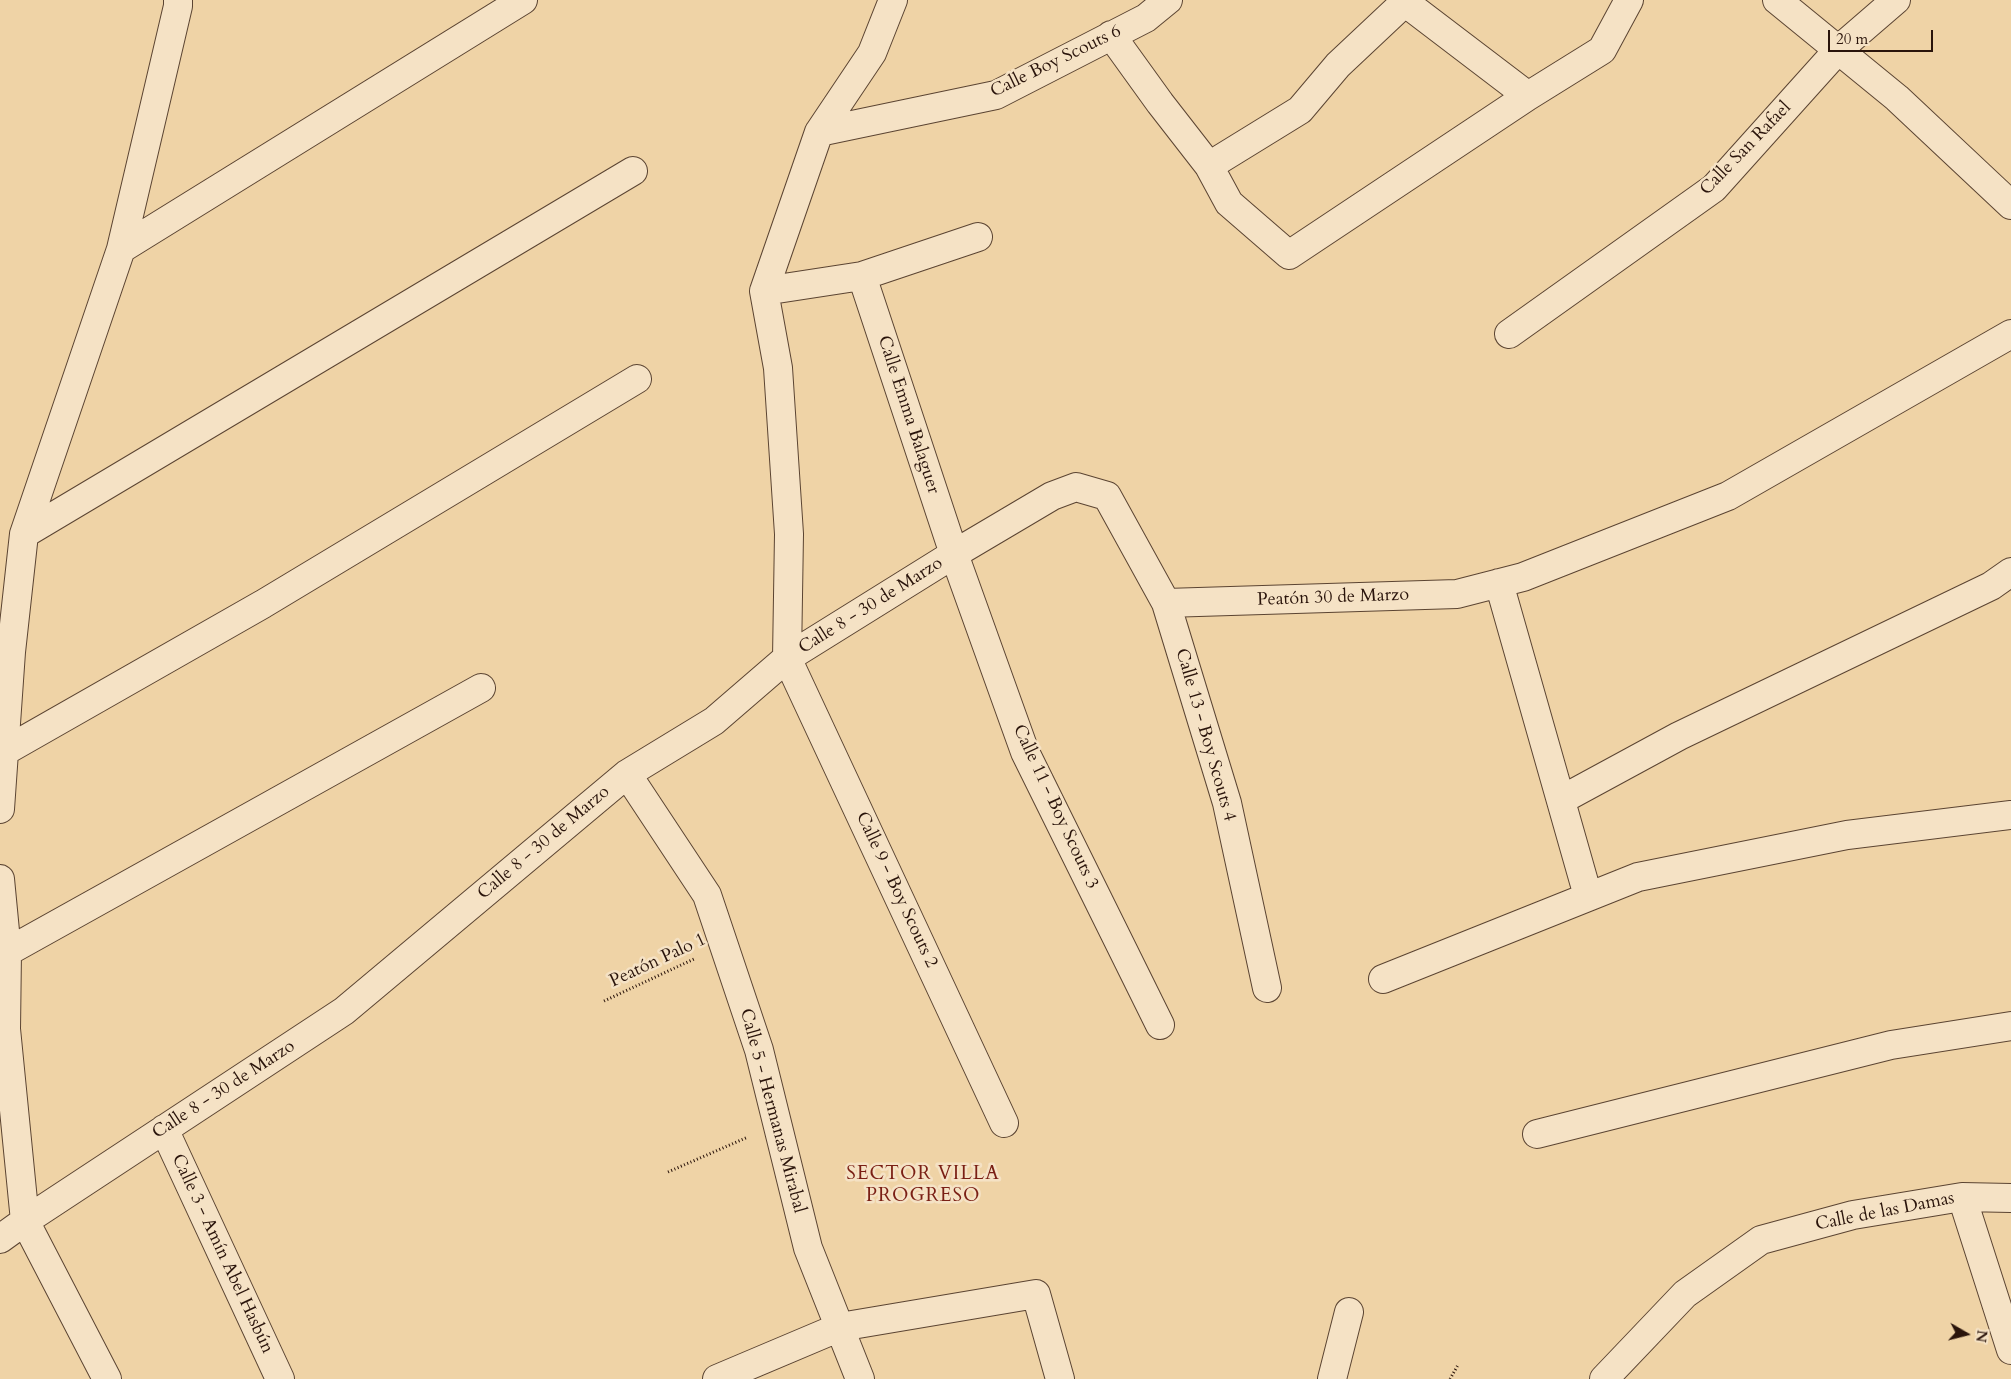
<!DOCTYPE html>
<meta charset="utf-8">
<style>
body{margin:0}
#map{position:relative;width:2011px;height:1379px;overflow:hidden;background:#efd3a6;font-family:Cardo,serif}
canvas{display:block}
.north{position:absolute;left:1941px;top:1309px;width:50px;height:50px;-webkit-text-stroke:4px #f5e2c5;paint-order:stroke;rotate:98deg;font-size:14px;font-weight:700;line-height:20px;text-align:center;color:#2a140b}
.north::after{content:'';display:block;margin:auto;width:18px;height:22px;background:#2a140b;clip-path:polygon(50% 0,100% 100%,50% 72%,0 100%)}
.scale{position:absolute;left:1828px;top:30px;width:105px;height:22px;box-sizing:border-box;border:2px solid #2a140b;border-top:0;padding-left:6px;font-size:15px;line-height:18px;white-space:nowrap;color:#2a140b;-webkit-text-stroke:4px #f5e2c5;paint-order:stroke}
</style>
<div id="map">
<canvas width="2011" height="1379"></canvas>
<div class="north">N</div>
<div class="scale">20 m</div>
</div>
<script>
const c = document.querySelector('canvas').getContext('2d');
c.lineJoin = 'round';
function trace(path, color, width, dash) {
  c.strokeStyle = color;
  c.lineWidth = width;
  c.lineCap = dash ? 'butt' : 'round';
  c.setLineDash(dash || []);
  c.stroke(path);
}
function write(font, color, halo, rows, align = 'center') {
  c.font = font + ' Cardo,serif';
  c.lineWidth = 5;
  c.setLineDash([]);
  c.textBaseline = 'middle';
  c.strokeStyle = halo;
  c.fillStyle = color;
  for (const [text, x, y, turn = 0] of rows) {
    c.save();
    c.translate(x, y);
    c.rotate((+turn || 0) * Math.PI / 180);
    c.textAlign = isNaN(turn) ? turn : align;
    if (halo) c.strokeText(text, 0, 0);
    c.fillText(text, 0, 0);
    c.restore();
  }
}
const street = new Path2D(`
 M 893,0 L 872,53 L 819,132 L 764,291 L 778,368 L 789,534 L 787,658 L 1004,1123
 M 1402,0 L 1528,96
 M 1777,0 L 1897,98 L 2011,205
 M 1111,35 L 1160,103 L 1209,166 L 1229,203 L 1289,255 L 1528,96 L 1602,50 L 1629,0
 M 819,132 L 996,95 L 1146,18 L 1168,0
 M 1209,166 L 1300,110 L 1338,65 L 1405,2
 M 121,249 L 523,0
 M 862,276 L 954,554 L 1025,752 L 1160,1025
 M 764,291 L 862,276 L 978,237
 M 1509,334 L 1714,188 L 1838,50 L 1896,0
 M 24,534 L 633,171
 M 1499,583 L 1588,896
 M 1166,603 L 1457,594 L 1523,577 L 1728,496 L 2011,334
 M 5,751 L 263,604 L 637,379
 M 627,774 L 707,895 L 759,1050 L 808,1248 L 860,1379
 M 1561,800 L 1679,736 L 1991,586 L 2011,572
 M 0,809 L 11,652 L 24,534 L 121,249 L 178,6 L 178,0
 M 0,879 L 7,952 L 6,1029 L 25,1221 L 107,1379
 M 7,952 L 481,688
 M 1383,979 L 1638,877 L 1847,835 L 2011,815
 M 164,1129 L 280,1379
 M 1537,1134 L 1891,1045 L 2011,1026
 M 1962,1197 L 2011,1350
 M 0,1239 L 25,1221 L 344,1011 L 627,774 L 714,721 L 787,658 L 954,554 L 1052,496 L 1076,487 L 1107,496 L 1166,603 L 1227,803 L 1267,988
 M 717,1379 L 840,1327 L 1036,1294 L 1060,1379
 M 1332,1379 L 1349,1312
 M 1604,1379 L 1685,1294 L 1761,1240 L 1853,1215 L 1962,1197 L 2011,1198`);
trace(street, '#5b4432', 30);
trace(new Path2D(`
 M 604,1001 L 694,959
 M 668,1172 L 748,1137
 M 1450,1379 L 1458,1365`), '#2a140b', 3, [1, 2.5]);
trace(street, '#f5e2c5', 28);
write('18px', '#2a140b', '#f5e2c5', [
 ["Calle Boy Scouts 6",1056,62,-26],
 ["Calle San Rafael",1746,149,-46],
 ["Calle Emma Balaguer",908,415,72],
 ["Peatón 30 de Marzo",1333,598,-2],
 ["Calle 8 - 30 de Marzo",871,606,-32],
 ["Calle 13 - Boy Scouts 4",1205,735,74],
 ["Calle 11 - Boy Scouts 3",1055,807,65],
 ["Calle 8 - 30 de Marzo",544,843,-40],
 ["Calle 9 - Boy Scouts 2",896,890,65],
 ["Peatón Palo 1",658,961,-25],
 ["Calle 8 - 30 de Marzo",224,1090,-33],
 ["Calle 5 - Hermanas Mirabal",772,1111,75],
 ["Calle de las Damas",1885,1212,-11],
 ["Calle 3 - Amín Abel Hasbún",222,1254,65]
]);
c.letterSpacing = '1px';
write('19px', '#7a1f14', '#f5e2c5', [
 ["SECTOR VILLA",923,1175],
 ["PROGRESO",923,1197]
]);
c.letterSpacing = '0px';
</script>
